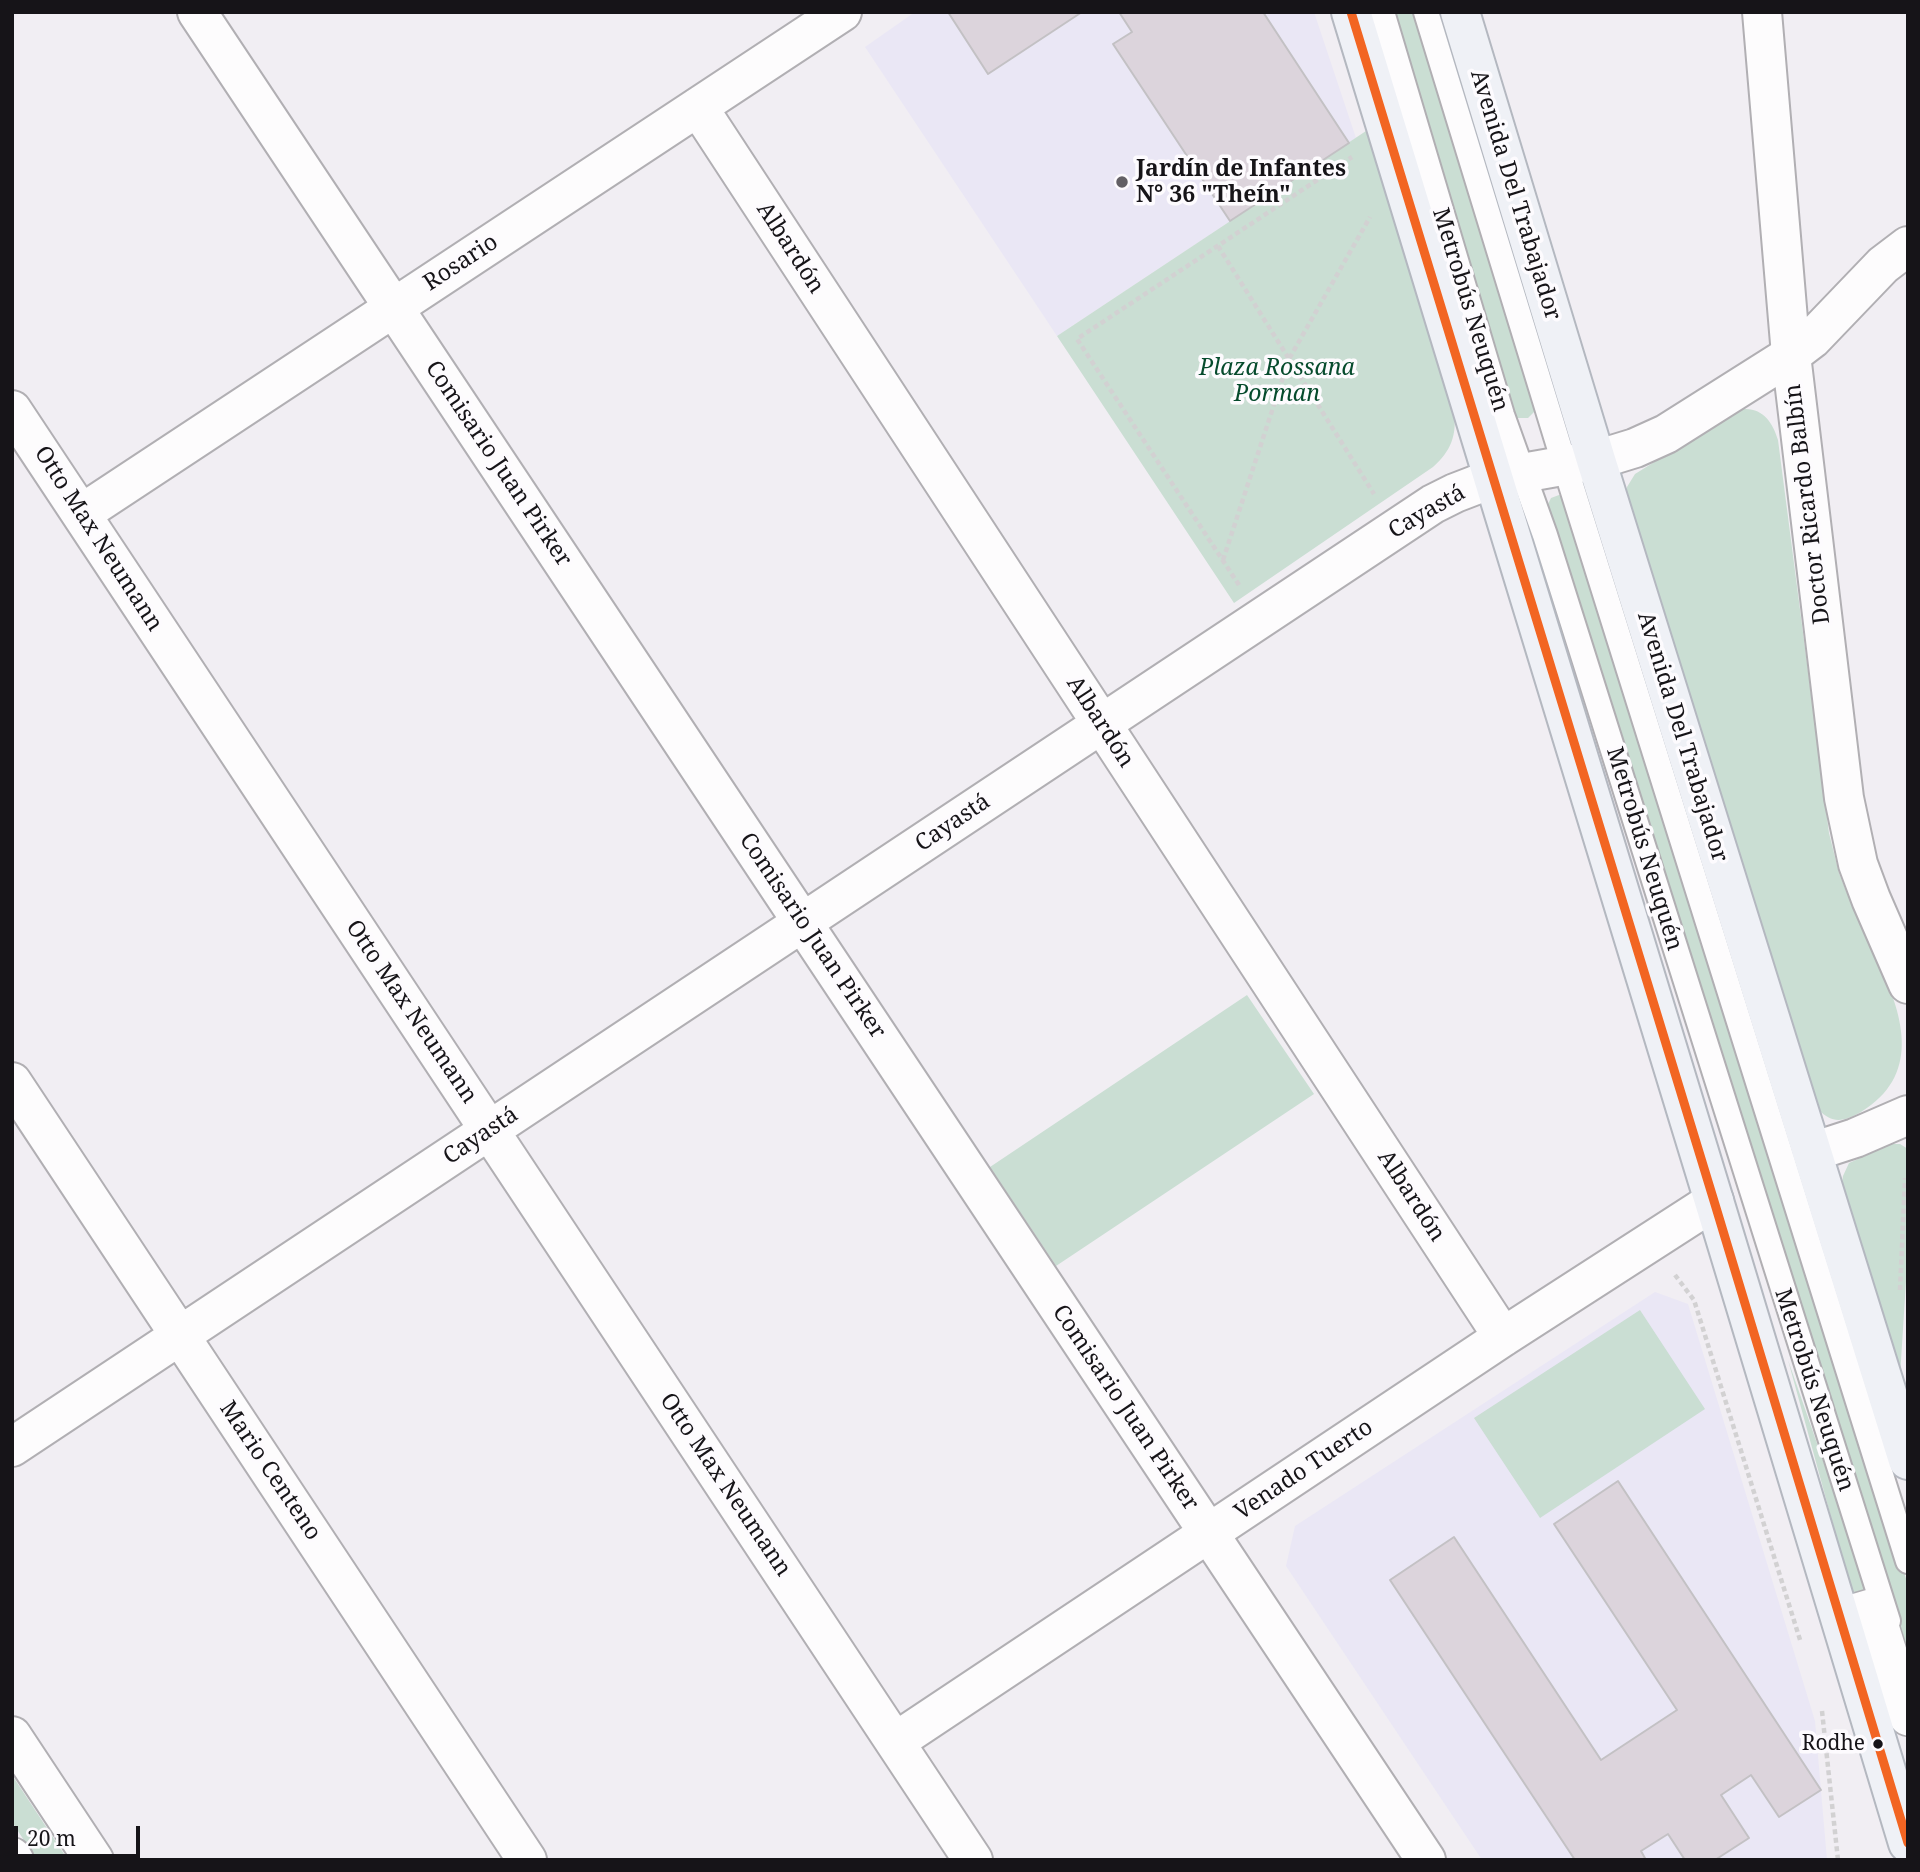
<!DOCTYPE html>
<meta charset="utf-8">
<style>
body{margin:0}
#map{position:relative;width:1920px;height:1872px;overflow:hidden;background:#f1eef3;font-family:"Noto Serif",serif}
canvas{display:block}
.frame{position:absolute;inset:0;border:14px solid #161418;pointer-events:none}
.scale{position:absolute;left:14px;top:1826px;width:126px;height:32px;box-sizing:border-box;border:4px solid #161418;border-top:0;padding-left:9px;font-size:21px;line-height:24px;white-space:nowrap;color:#161418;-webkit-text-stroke:5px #fdfbfe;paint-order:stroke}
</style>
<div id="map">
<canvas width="1920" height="1872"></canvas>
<div class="frame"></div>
<div class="scale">20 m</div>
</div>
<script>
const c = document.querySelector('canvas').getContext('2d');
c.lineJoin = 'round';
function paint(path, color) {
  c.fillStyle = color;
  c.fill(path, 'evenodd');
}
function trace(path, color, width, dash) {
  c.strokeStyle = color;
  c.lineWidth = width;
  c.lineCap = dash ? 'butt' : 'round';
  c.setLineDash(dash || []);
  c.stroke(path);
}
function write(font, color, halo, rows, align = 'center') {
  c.font = font + ' "Noto Serif",serif';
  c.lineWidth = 7;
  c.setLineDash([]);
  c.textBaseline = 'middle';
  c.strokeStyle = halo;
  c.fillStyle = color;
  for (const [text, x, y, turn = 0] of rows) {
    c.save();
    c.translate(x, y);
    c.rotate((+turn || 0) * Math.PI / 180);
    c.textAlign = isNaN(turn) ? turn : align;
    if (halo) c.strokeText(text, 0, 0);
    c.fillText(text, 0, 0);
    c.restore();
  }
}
paint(new Path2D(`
 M 915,12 L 1314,12 L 1356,138 L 1057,336 L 865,47 Z
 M 1655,1292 L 1688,1304 L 1815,1721 L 1827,1860 L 1482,1860 L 1286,1566 L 1295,1526 Z`), '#eae7f5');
paint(new Path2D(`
 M 1393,12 L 1416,12 L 1535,411 L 1528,418 L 1517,418 L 1513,414 Z
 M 1366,131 L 1454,412 C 1457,435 1451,451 1433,467 L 1234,603 L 1057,336 Z
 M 1744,409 C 1763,408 1773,423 1778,440 L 1829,833 L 1839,873 L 1846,891 C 1857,916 1868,940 1879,964 C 1905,1019 1920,1076 1861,1112 C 1843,1122 1832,1124 1818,1109 L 1626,497 L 1627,487 L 1635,474 L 1735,412 Z
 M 1559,495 L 1563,496 L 1577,526 L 1908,1585 L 1908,1660 L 1547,506 L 1551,498 Z
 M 1247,995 L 1314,1094 L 1056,1266 L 990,1167 Z
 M 1892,1144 L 1900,1144 L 1908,1149 L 1908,1250 L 1900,1376 L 1842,1183 L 1843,1176 L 1849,1163 Z
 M 1640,1310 L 1705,1409 L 1540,1518 L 1474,1418 Z
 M 1788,1360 L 1874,1607 L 1857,1612 Z
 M 12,1775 L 68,1860 L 37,1860 L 12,1822 Z`), '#caded3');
const building = new Path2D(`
 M 948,12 L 1082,12 L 988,74 Z
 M 1119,12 L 1263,12 L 1349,143 L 1230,221 L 1113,44 L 1132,32 Z
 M 1618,1481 L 1821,1790 L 1779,1817 L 1751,1775 L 1721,1795 L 1749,1838 L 1715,1860 L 1685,1860 L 1668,1834 L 1641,1851 L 1646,1860 L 1575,1860 L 1390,1580 L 1454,1537 L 1601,1760 L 1677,1710 L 1554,1524 Z`);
paint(building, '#dcd4dc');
trace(building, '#c3c1c4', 2);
const service = new Path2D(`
 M 1382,12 L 1502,415 L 1545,535 L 1888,1621
 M 1426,12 L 1565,466 L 1908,1561`);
const pedestrian = new Path2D(`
 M 1871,1659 L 1857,1612 L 1874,1607 L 1908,1717`);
const minor = new Path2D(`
 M 197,12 L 1426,1860
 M 1762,12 L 1791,355 L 1844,798 L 1858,864 L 1871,899 L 1908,984
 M 698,107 L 1503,1337
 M 12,410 L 973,1860
 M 81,514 L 842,12
 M 12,1082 L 527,1860
 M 1812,1152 L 1855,1138 L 1908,1115
 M 12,1447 L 1433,504 L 1455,493 L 1494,478 L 1596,460 L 1635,448 L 1666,434 L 1791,355 L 1812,339 L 1883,265 L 1908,246
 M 895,1742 L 1503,1337 L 1714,1201`);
const secondary = new Path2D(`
 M 12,1736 L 94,1860
 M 12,1857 L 14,1860`);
const primary = new Path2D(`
 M 1351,12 L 1714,1201 L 1908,1843
 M 1460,12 L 1596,460 L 1908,1460`);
trace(service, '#b1afb3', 28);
trace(pedestrian, '#b1afb3', 40);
trace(minor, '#b1afb3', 42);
trace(secondary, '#b1afb3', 42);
trace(primary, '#b4b8c0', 42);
trace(new Path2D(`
 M 1218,246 L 1374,494
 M 1223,560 L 1289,359 L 1370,217
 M 1239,585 L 1077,339 L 1352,157
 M 1675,1275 L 1694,1300 L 1801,1643
 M 1900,1290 L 1905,1178
 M 1822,1711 L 1838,1860`), '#d2d1d2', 4.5, [5, 3.5]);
trace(service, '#fdfcfd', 24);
trace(pedestrian, '#fdfcfd', 37);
trace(minor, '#fdfcfd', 38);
trace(secondary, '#fdfcfd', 38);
trace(primary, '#eff1f6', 38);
trace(new Path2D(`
 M 1351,12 L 1714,1201 L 1908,1843`), '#f26522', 9);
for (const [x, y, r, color] of [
 [1122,182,7,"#636065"],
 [1878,1744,6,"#161418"]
]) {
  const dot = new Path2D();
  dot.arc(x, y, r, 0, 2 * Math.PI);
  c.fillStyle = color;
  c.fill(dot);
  trace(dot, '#fdfbfe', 2.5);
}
write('21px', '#161418', '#fdfbfe', [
 ["Rodhe",1865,1744]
], 'right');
write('bold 23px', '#161418', '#fdfbfe', [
 ["Jardín de Infantes",1136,169],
 ["N° 36 \"Theín\"",1136,195]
], 'left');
write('23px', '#161418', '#fdfbfe', [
 ["Avenida Del Trabajador",1515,195,73],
 ["Albardón",790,248,57],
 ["Rosario",461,263,-33],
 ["Metrobús Neuquén",1470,310,73],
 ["Comisario Juan Pirker",498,464,56],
 ["Doctor Ricardo Balbín",1808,504,-97],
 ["Cayastá",1427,512,-30],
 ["Otto Max Neumann",98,539,57],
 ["Albardón",1100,722,57],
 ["Avenida Del Trabajador",1682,737,73],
 ["Cayastá",953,823,-34],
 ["Metrobús Neuquén",1644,849,73],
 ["Comisario Juan Pirker",812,936,56],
 ["Otto Max Neumann",411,1012,56],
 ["Cayastá",481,1136,-34],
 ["Albardón",1411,1196,57],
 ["Metrobús Neuquén",1814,1390,72],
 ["Comisario Juan Pirker",1125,1408,56],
 ["Venado Tuerto",1304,1470,-34],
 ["Mario Centeno",270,1471,56],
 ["Otto Max Neumann",725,1485,56]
]);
write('italic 23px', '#064b2d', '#fdfbfe', [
 ["Plaza Rossana",1277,368],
 ["Porman",1277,394]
]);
</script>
